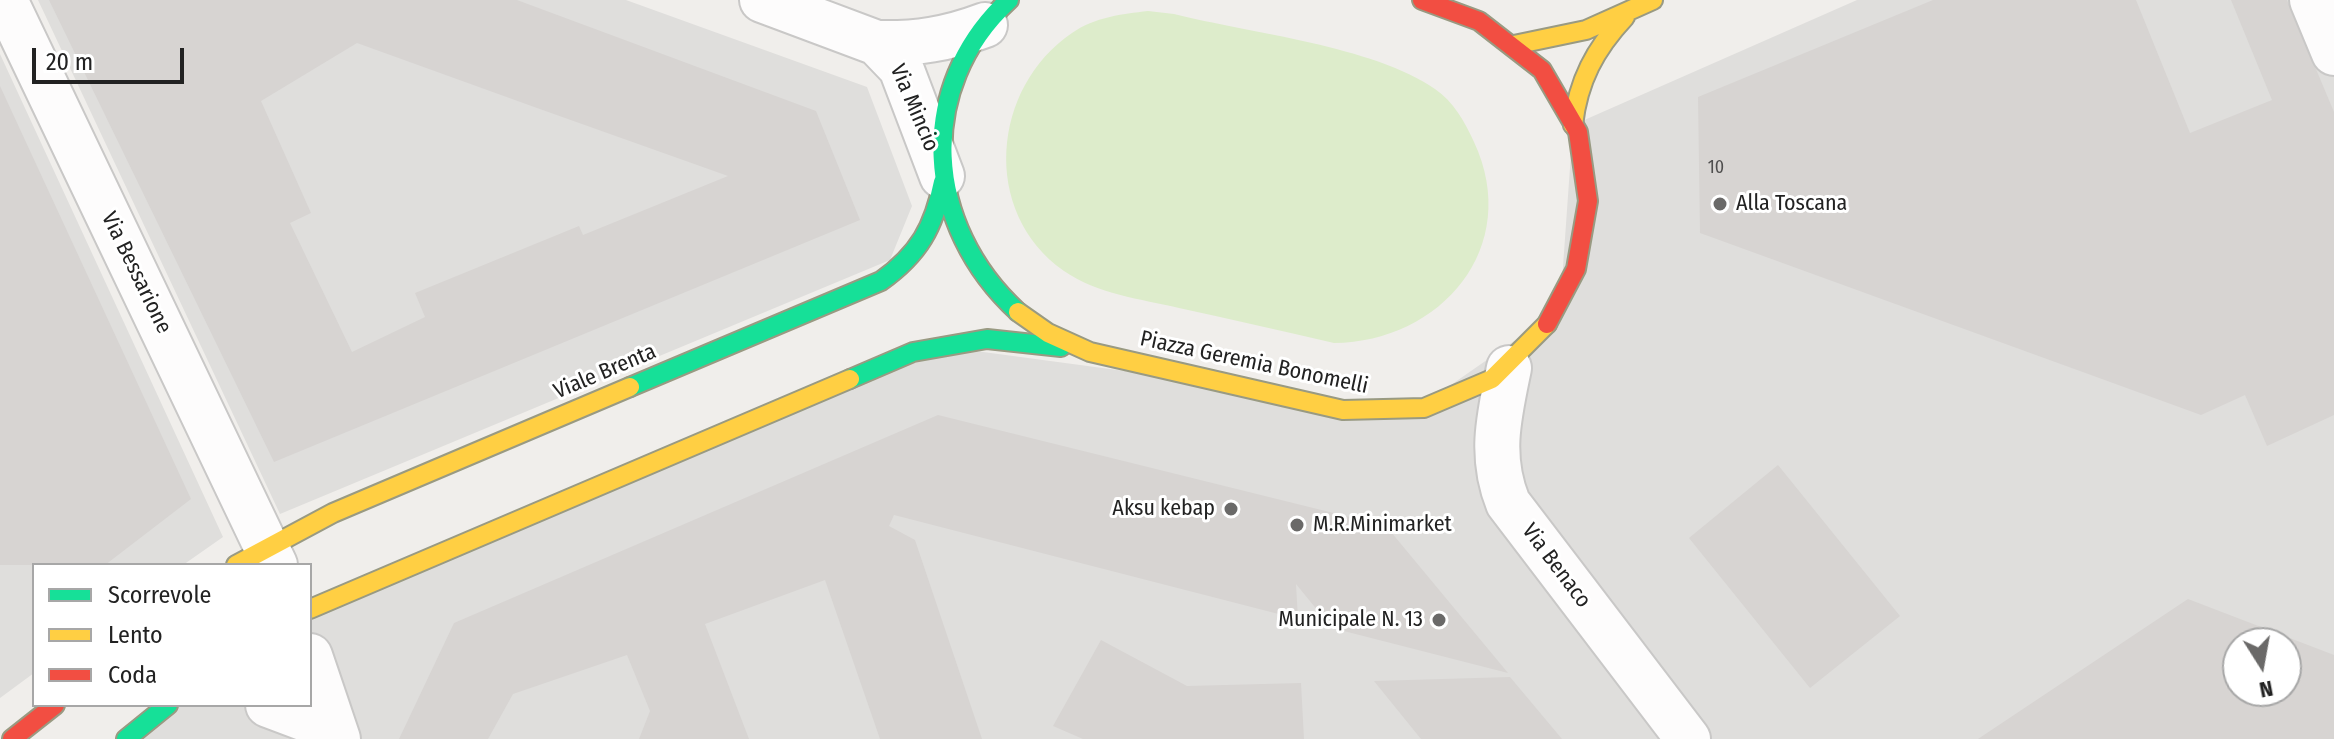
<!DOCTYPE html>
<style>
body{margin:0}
#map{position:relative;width:2334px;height:739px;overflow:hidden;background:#f0eeeb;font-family:"Fira Sans Condensed",sans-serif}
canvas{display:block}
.legend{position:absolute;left:32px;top:563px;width:280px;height:144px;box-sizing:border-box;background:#fff;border:2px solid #a7a7a7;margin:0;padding:10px 14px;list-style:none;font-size:24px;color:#222}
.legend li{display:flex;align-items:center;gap:16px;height:40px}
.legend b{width:40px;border:2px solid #a7a7a7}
.north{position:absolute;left:2222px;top:627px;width:80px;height:80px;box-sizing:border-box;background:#fff;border:2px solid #a7a7a7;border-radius:50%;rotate:169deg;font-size:22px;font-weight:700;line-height:32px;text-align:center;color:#222}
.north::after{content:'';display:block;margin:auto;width:28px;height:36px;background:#6a6968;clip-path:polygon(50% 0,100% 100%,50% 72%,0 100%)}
.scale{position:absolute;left:32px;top:48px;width:152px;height:36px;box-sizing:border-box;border:4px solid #222;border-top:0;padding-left:10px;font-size:24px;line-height:28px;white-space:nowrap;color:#222;-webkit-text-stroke:6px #fff;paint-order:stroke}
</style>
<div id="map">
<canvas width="2334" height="739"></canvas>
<ul class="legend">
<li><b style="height:10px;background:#16e098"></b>Scorrevole</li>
<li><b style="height:10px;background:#ffcf43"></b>Lento</li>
<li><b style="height:10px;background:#f24e42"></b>Coda</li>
</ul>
<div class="north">N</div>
<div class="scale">20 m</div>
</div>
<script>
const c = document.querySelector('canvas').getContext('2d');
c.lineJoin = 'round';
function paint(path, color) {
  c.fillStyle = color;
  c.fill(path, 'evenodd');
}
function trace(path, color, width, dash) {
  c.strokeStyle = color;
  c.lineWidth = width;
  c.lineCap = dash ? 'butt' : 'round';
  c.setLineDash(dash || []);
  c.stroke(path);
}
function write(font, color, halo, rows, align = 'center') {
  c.font = font + ' "Fira Sans Condensed",sans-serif';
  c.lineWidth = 6;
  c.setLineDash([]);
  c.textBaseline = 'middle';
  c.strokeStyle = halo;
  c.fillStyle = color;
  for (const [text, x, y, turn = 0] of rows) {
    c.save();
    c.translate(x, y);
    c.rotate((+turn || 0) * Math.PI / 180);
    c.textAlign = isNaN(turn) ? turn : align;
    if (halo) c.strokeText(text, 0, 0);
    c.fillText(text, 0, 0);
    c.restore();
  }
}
paint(new Path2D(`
 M 38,0 L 626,0 L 867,87 L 912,206 L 890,260 L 280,514 Z
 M 1857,0 L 2334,0 L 2334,739 L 132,739 L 174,705 L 310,705 L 310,617 L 946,347 L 1415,410 L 1560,309 L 1573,125 ZM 2238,643 L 2286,643 L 2286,691 L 2238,691 Z
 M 0,54 L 223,537 L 183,565 L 34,565 L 34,673 L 0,698 Z`), '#dfdedc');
paint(new Path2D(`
 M 1148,11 L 1174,14 C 1249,33 1374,46 1435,89 C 1453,101 1465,122 1474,142 C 1523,247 1441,342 1334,343 C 1282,331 1231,319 1179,308 C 1141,299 1097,294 1064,271 C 980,212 992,87 1072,33 C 1095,17 1122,14 1148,11 Z`), '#ddeccb');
paint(new Path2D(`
 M 49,0 L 517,0 L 816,111 L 860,220 L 274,462 ZM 357,43 L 537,108 L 728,176 L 583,235 L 579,226 L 415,293 L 425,317 L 352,352 L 290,223 L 311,213 L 261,101 Z
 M 1933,0 L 2136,0 L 2190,133 L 2272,100 L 2231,0 L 2287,0 L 2334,112 L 2334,415 L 2267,446 L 2245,395 L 2201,415 L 1700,233 L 1698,97 Z
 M 0,86 L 191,499 L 105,565 L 0,565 Z
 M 938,415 L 1386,526 L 1508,673 L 1332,628 L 1296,584 L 1298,619 L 894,515 L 889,526 L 915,540 L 982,739 L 880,739 L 825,580 L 705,624 L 749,739 L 639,739 L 650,711 L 627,655 L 513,694 L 488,739 L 399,739 L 454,623 Z
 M 1778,465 L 1900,616 L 1810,688 L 1689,538 Z
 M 2188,599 L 2334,655 L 2334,739 L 1978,739 ZM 2238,643 L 2286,643 L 2286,691 L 2238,691 Z
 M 1101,640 L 1187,686 L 1301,683 L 1304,739 L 1083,739 L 1053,726 Z
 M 1510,677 L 1562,739 L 1421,739 L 1374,681 Z`), '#d7d4d2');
const street = new Path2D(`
 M 5,0 L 275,565
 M 762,0 L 877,43
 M 2312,0 L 2334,53
 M 942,176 L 901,68 L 877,43 C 916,44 948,39 985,25
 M 1509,368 C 1499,416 1489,456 1508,503 L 1688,739
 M 310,656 L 338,739
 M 268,705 L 335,730`);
const fast = new Path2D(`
 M 1009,0 C 914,88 924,226 1018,312
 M 850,379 L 913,352 L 987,339 L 1061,347
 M 630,387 L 881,281 C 919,254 934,227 943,182
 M 126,739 L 168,705`);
const slow = new Path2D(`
 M 1514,45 L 1586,30 L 1653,0
 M 1573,125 C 1578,81 1595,49 1625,17
 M 1018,312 L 1048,333 L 1090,352 L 1343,410 L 1424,408 L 1492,379 L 1547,324
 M 236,565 L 333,513 L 630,387
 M 310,609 L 850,379`);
const jam = new Path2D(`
 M 1422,0 L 1479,21 L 1542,70 L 1578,132 L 1588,201 L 1576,269 L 1547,324
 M 12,739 L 55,705`);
trace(street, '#c9c8c7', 48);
trace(fast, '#999a82', 22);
trace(slow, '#999a82', 22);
trace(jam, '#999a82', 22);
trace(street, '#fdfcfc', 44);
trace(fast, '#16e098', 18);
trace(slow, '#ffcf43', 18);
trace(jam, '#f24e42', 18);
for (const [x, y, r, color] of [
 [1720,204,8,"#6a6968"],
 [1231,509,8,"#6a6968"],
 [1297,525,8,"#6a6968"],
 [1439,620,8,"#6a6968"]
]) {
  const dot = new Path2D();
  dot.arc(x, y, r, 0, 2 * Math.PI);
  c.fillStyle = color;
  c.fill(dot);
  trace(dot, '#fff', 3);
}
write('18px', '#4f4e4e', null, [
 ["10",1716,168]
]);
write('22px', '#222', '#fff', [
 ["Via Mincio",914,108,67],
 ["Via Bessarione",136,273,64],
 ["Piazza Geremia Bonomelli",1254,363,12],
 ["Viale Brenta",605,372,-23],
 ["Via Benaco",1556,566,53]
]);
write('22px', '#222', '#fff', [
 ["Alla Toscana",1736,204],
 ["Aksu kebap",1215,509,"right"],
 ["M.R.Minimarket",1313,525],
 ["Municipale N. 13",1423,620,"right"]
], 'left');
</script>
